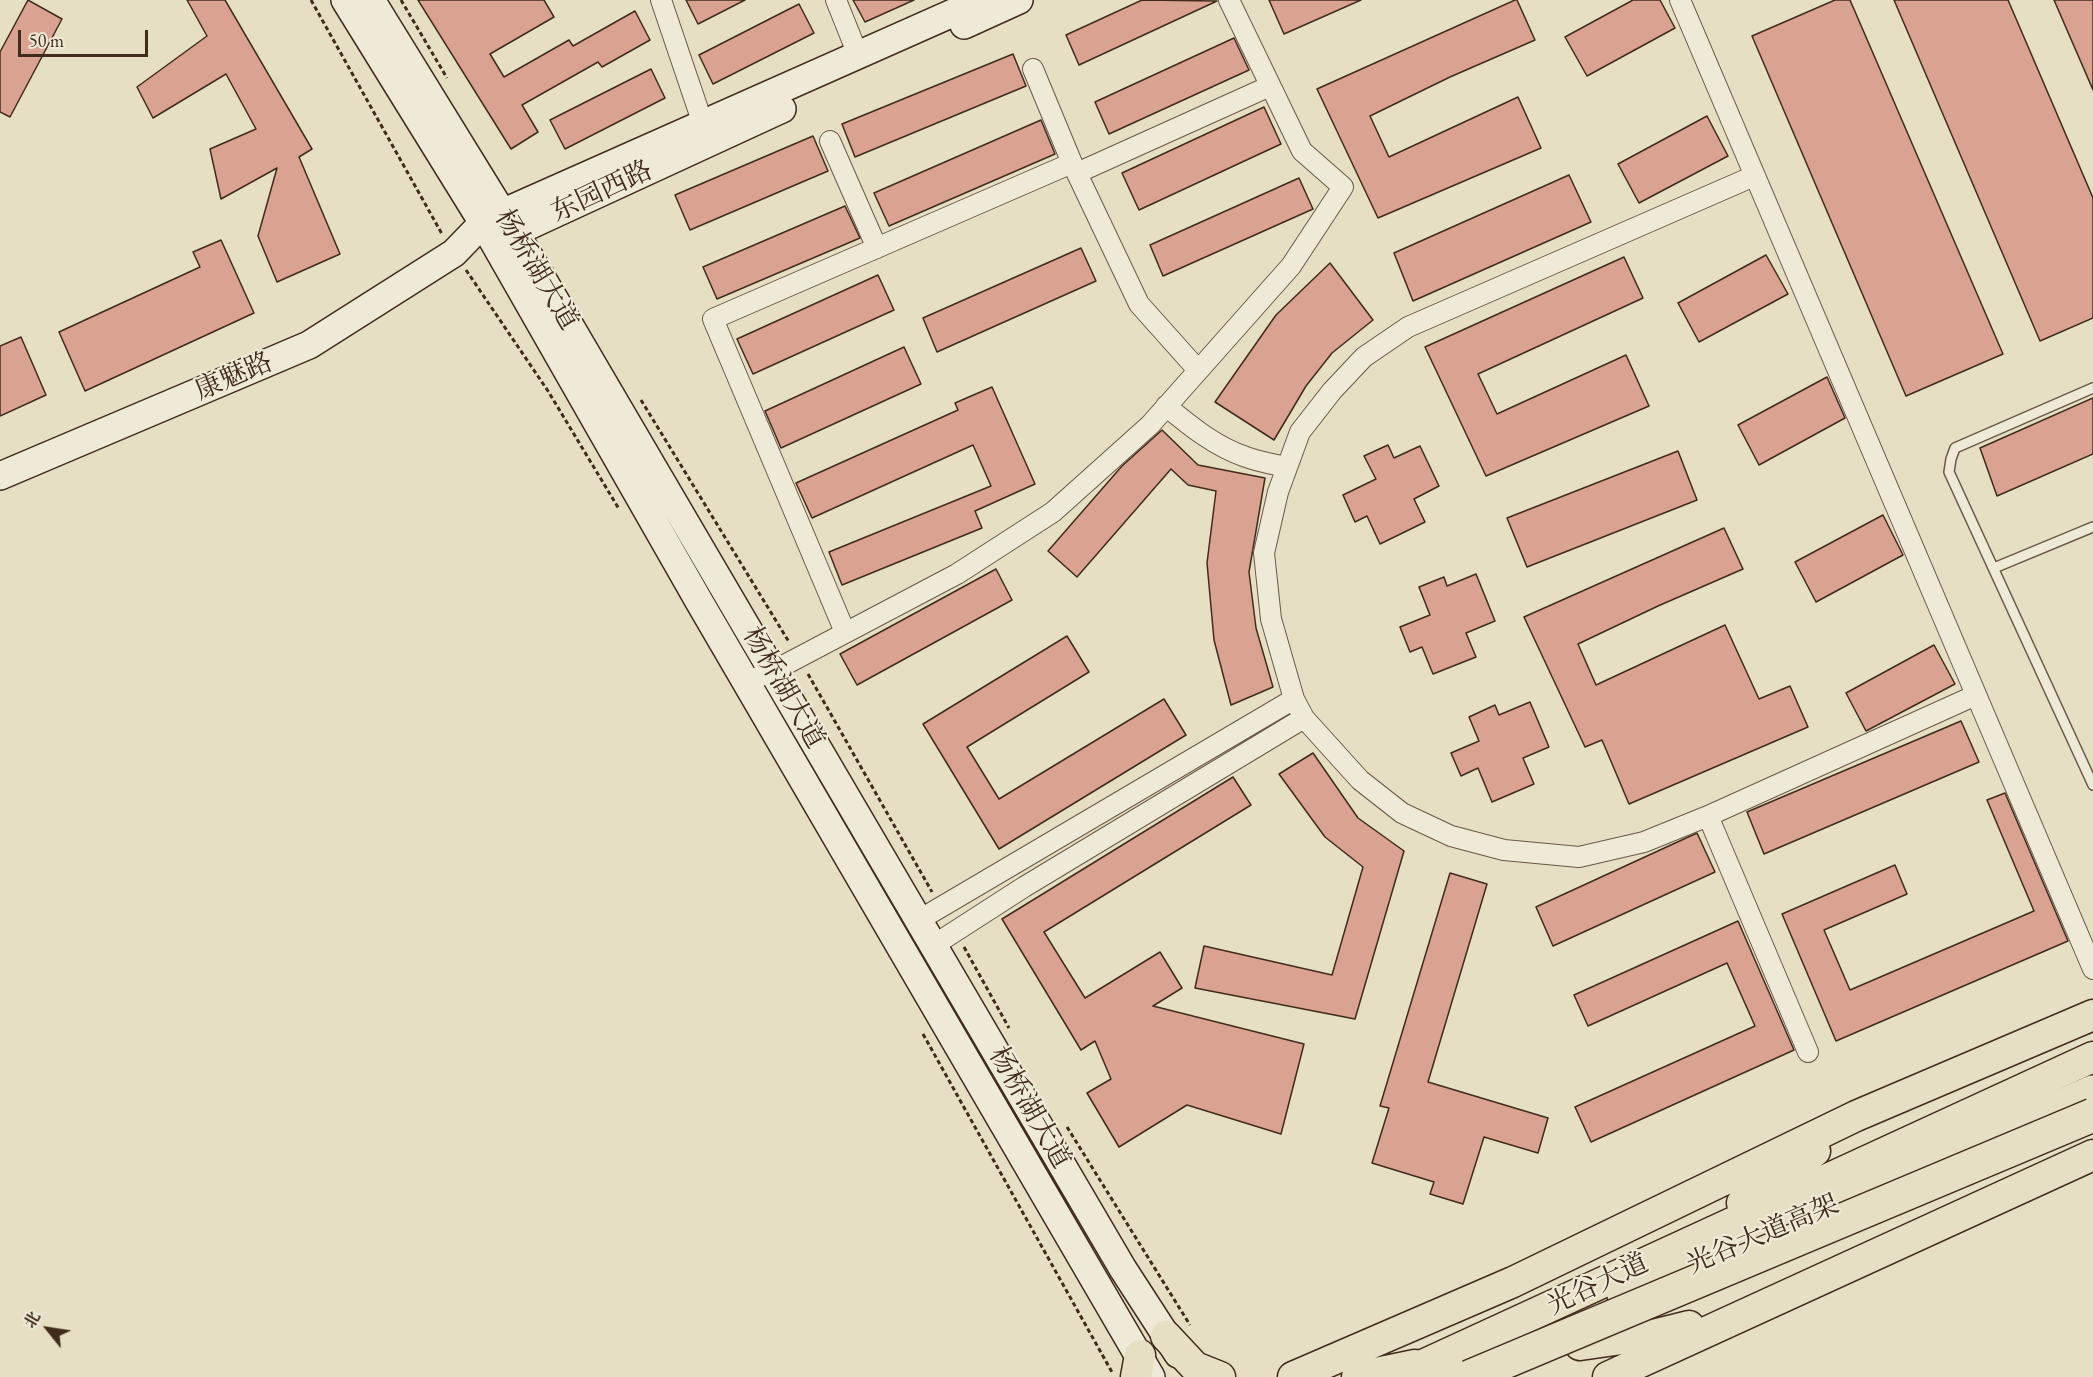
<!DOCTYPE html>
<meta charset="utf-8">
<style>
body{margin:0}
#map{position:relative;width:2093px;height:1377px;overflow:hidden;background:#e6dfc3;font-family:"EB Garamond","Noto Serif SC",serif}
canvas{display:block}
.north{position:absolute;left:18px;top:1299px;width:60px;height:60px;-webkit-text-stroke:4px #efead8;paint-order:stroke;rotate:300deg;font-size:16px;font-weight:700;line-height:24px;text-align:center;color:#412b1c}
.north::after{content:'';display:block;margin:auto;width:21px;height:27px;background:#412b1c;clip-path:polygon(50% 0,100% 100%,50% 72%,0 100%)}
.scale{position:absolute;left:18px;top:30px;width:130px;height:27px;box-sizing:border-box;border:3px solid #412b1c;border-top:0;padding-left:8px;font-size:18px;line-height:21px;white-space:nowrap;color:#412b1c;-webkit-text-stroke:4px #efead8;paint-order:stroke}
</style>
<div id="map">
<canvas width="2093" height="1377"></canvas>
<div class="north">北</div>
<div class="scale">50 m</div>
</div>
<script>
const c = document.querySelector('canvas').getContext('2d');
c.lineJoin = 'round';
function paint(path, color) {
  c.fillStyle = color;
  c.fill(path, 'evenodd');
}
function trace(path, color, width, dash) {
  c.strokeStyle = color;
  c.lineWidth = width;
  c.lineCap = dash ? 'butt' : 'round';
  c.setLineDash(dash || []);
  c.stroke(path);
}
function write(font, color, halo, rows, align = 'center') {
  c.font = font + ' "EB Garamond","Noto Serif SC",serif';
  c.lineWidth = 4.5;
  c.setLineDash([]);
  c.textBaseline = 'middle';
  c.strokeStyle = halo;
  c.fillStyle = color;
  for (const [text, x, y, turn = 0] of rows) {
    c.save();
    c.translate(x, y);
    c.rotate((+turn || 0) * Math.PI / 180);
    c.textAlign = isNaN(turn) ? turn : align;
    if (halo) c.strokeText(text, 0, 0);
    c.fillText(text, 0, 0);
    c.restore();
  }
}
const building = new Path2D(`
 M 28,0 L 62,19 L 10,117 L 0,112 L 0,52 Z
 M 187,0 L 225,0 L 312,149 L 299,157 L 340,254 L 277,282 L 258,236 L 277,168 L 221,199 L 210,149 L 256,129 L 226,74 L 153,118 L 137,87 L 207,36 Z
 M 418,0 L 544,0 L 554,17 L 490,54 L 504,77 L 569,40 L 573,46 L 635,11 L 650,40 L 602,67 L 598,62 L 522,105 L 538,132 L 511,149 Z
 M 686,0 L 745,0 L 698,24 Z
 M 853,0 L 914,0 L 865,22 Z
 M 1142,0 L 1217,1 L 1079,65 L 1066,35 Z
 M 1269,0 L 1361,0 L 1284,34 Z
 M 1515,0 L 1517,0 L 1535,40 L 1450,77 L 1370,116 L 1389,157 L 1518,97 L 1541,148 L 1378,218 L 1317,89 Z
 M 1633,0 L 1660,0 L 1675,28 L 1587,76 L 1565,37 Z
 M 1835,0 L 1850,0 L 2003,354 L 1906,396 L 1752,36 Z
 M 1894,0 L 2008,0 L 2093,198 L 2093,318 L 2040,341 Z
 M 2054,0 L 2093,0 L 2093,90 Z
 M 799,4 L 814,33 L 713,84 L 699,55 Z
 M 1234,38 L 1249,70 L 1109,134 L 1095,102 Z
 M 1013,54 L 1026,86 L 855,157 L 842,124 Z
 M 651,69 L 665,98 L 565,149 L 550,120 Z
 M 1264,107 L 1281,144 L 1139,210 L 1122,173 Z
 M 1707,116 L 1728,156 L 1639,203 L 1618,164 Z
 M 1041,120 L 1055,154 L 889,226 L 874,193 Z
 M 813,136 L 828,171 L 690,230 L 675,195 Z
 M 1569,175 L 1591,222 L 1413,301 L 1394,253 Z
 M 1299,178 L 1313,209 L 1163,276 L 1150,245 Z
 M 845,206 L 860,238 L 717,299 L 703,267 Z
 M 221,240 L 254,313 L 85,391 L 59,332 L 200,267 L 193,252 Z
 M 1081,248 L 1096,281 L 937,352 L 923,318 Z
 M 1766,255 L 1788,294 L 1699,342 L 1678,303 Z
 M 1624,257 L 1643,298 L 1478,374 L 1497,414 L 1626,355 L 1649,406 L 1486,476 L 1425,347 Z
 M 1330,263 L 1373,320 L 1332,353 L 1306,386 L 1274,440 L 1215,402 L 1276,315 Z
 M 878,275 L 894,310 L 753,374 L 737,339 Z
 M 21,337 L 46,395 L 0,416 L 0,346 Z
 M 904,347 L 921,384 L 781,448 L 765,411 Z
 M 1827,377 L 1845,418 L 1759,465 L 1738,425 Z
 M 992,387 L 1035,484 L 975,511 L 982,528 L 842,585 L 829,552 L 991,486 L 973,445 L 812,518 L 796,483 L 958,410 L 955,403 Z
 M 2093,398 L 2093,454 L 1997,496 L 1980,448 Z
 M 1162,430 L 1198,465 L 1265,478 L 1249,572 L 1256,628 L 1273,687 L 1231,705 L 1214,640 L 1207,563 L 1216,491 L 1188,485 L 1171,469 L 1077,577 L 1048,551 L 1122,466 Z
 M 1388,445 L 1394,458 L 1420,446 L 1439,486 L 1414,499 L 1425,522 L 1380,544 L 1367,516 L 1355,522 L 1343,495 L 1376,479 L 1364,456 Z
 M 1678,451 L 1697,500 L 1527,567 L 1507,518 Z
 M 1883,515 L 1903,555 L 1816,602 L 1795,562 Z
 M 1724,528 L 1743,569 L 1658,606 L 1578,644 L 1596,685 L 1725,625 L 1759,699 L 1790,686 L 1808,727 L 1629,804 L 1602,740 L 1585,747 L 1524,617 Z
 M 996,569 L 1012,600 L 857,685 L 840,654 Z
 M 1476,574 L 1495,621 L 1466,633 L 1476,657 L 1433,674 L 1422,647 L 1410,652 L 1400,627 L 1430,615 L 1419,587 L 1444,577 L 1447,586 Z
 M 1067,636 L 1089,672 L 967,747 L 999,799 L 1164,699 L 1186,735 L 999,849 L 923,724 Z
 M 1934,645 L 1955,684 L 1866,731 L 1846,693 Z
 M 1530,702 L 1549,747 L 1523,758 L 1534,784 L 1492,802 L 1478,768 L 1461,776 L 1451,753 L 1479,741 L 1469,717 L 1495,705 L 1499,715 Z
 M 1961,721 L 1979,762 L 1764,854 L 1747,812 Z
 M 1313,753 L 1358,818 L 1404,851 L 1355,1019 L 1195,988 L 1204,946 L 1332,975 L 1363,867 L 1325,837 L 1279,774 Z
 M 1233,777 L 1251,805 L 1044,932 L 1085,998 L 1160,952 L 1182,988 L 1153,1006 L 1304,1044 L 1281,1134 L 1187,1105 L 1119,1147 L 1087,1093 L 1111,1079 L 1095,1041 L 1081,1050 L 1002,919 Z
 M 2005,793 L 2068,941 L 1836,1041 L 1782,914 L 1895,865 L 1907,894 L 1824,930 L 1850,990 L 2034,911 L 1987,800 Z
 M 1697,833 L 1715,872 L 1553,946 L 1536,907 Z
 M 1450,873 L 1487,884 L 1428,1082 L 1548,1118 L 1538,1153 L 1484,1137 L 1463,1204 L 1430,1194 L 1434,1182 L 1372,1163 L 1389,1108 L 1380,1106 Z
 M 1738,921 L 1794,1050 L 1591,1142 L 1575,1107 L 1755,1026 L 1727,963 L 1588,1026 L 1574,995 Z`);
paint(building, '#daa290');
trace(building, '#412b1c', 1.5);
const lane = new Path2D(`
 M 2093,388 L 1955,448 L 1951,459 L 1949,472 L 2093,785
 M 1994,568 L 2093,527`);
const street = new Path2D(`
 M 661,0 L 703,124
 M 836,0 L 858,55
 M 1680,0 L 2093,969
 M 1033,69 L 1072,163 L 1139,304 L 1198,370
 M 830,141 L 877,248
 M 1077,173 L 1270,86
 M 1754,176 L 1408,327 L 1364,357 L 1332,391 L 1300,432 L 1278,492 L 1264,553 L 1271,619 L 1294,699 L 1304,718 L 1360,780 L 1402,813 L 1451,836 L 1504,850 L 1579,857 L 1644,842 L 1708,816 L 1976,695
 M 1166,406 C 1190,426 1216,447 1246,457 C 1259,462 1273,464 1287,467
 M 845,632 L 713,319 L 1072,163
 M 746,682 L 773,671 L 957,574 L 1053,512 L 1150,425 L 1291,266 L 1343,187 L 1302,151 L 1229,0
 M 1708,816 L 1808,1052
 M 919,920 L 1294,699
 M 934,945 L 1024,887 L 1304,718`);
const secondary = new Path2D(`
 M 345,0 L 483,223 L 700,603 L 1151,1377
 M 371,0 L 532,261 L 1123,1269 L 1178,1354
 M 964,25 L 1019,0
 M 498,240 L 782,109
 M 0,476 L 309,345 L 454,253 L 483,223 L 502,213 L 982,0`);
const primary = new Path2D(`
 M 1742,1203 L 1815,1151
 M 1166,1336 L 1195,1367 L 1220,1377
 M 1580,1345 L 1657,1334 L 1689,1326
 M 1136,1377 L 1140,1355
 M 1293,1377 L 1513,1282 L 1856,1116 L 2093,1015
 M 1357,1377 L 1415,1365
 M 1397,1377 L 2093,1057
 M 1608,1377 L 2093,1155`);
const highway = new Path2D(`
 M 1624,1295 L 2093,1092
 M 1433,1377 L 1496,1350`);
trace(lane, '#6a5846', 12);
trace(street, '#6a5846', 22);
trace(secondary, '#412b1c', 30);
trace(primary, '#412b1c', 33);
trace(highway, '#412b1c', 36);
trace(new Path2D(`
 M 311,0 L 442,234
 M 401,0 L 447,78
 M 466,270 L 548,391 L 619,509
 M 641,400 L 789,642
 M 808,674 L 932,892
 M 964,947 L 1009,1028
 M 923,1034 L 1113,1374
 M 1067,1127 L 1190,1325`), '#412b1c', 3, [4.5, 3]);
trace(lane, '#efead8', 9);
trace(street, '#efead8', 20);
trace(secondary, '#efead8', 27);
trace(primary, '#e6dfc3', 30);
trace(highway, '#e6dfc3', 33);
const highwayBridge = new Path2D(`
 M 1469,1377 L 2093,1115`);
trace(highwayBridge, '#412b1c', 36, []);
trace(highwayBridge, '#e6dfc3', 33);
write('27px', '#412b1c', '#efead8', [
 ["东园西路",602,192,-25],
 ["杨桥湖大道",536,270,59],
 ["康魅路",234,377,-23],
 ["杨桥湖大道",783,688,60],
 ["杨桥湖大道",1029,1108,60],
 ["光谷大道高架",1763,1235,-23],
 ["光谷大道",1598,1285,-25]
]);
</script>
